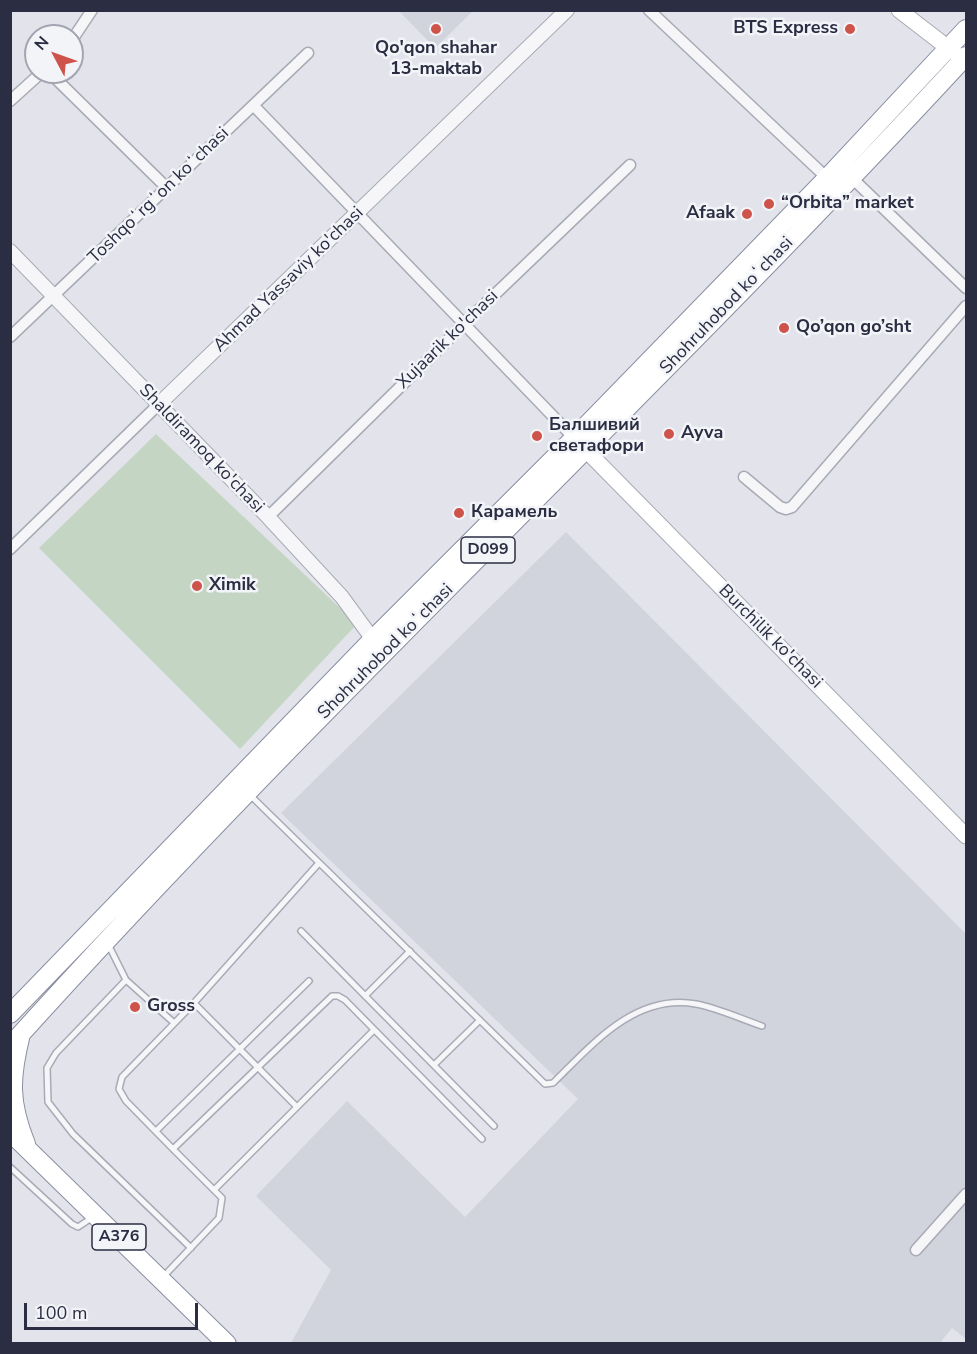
<!DOCTYPE html>
<meta charset="utf-8">
<style>
body{margin:0}
#map{position:relative;width:977px;height:1354px;overflow:hidden;background:#e3e4eb;font-family:"Nunito Sans",sans-serif}
canvas{display:block}
.frame{position:absolute;inset:0;border:12px solid #2b2e43;pointer-events:none}
.north{position:absolute;left:24px;top:24px;width:60px;height:60px;box-sizing:border-box;background:#f3f4f8;border:2px solid #a3a5b0;border-radius:50%;rotate:311deg;font-size:16px;font-weight:700;line-height:24px;text-align:center;color:#2b2e43}
.north::after{content:'';display:block;margin:auto;width:21px;height:27px;background:#ce534a;clip-path:polygon(50% 0,100% 100%,50% 72%,0 100%)}
.scale{position:absolute;left:24px;top:1303px;width:174px;height:27px;box-sizing:border-box;border:3px solid #2b2e43;border-top:0;padding-left:8px;font-size:18px;line-height:21px;white-space:nowrap;color:#2b2e43;-webkit-text-stroke:4px #f3f4f8;paint-order:stroke}
</style>
<div id="map">
<canvas width="977" height="1354"></canvas>
<div class="frame"></div>
<div class="north">N</div>
<div class="scale">100 m</div>
</div>
<script>
const c = document.querySelector('canvas').getContext('2d');
c.lineJoin = 'round';
function paint(path, color) {
  c.fillStyle = color;
  c.fill(path, 'evenodd');
}
function trace(path, color, width, dash) {
  c.strokeStyle = color;
  c.lineWidth = width;
  c.lineCap = dash ? 'butt' : 'round';
  c.setLineDash(dash || []);
  c.stroke(path);
}
function write(font, color, halo, rows, align = 'center') {
  c.font = font + ' "Nunito Sans",sans-serif';
  c.lineWidth = 5;
  c.setLineDash([]);
  c.textBaseline = 'middle';
  c.strokeStyle = halo;
  c.fillStyle = color;
  for (const [text, x, y, turn = 0] of rows) {
    c.save();
    c.translate(x, y);
    c.rotate((+turn || 0) * Math.PI / 180);
    c.textAlign = isNaN(turn) ? turn : align;
    if (halo) c.strokeText(text, 0, 0);
    c.fillText(text, 0, 0);
    c.restore();
  }
}
paint(new Path2D(`
 M 399,11 L 473,11 L 435,48 Z
 M 566,532 L 966,934 L 966,1339 L 952,1328 L 939,1344 L 291,1343 L 331,1270 L 256,1196 L 347,1101 L 465,1217 L 578,1099 L 281,813 Z`), '#d1d3dd');
paint(new Path2D(`
 M 156,434 L 357,624 L 240,749 L 39,548 Z`), '#c5d5c4');
const service = new Path2D(`
 M 250,795 L 545,1084 L 553,1083 C 592,1045 635,993 696,1004 C 718,1008 741,1019 762,1026
 M 301,931 L 494,1126
 M 108,944 L 126,980 L 173,1022
 M 126,980 L 56,1053 L 47,1068 L 48,1102 L 73,1134 L 191,1248
 M 365,996 L 410,951
 M 194,1003 L 297,1107
 M 434,1065 L 480,1020
 M 156,1131 L 309,981
 M 173,1149 L 126,1101 L 119,1089 L 122,1077 L 194,1003 L 319,863
 M 10,1167 L 72,1224 L 78,1227 L 93,1217
 M 214,1190 L 374,1030
 M 163,1277 L 219,1218 L 222,1198 L 173,1149 L 332,996 L 338,996 L 345,1000 L 482,1139`);
const minor = new Path2D(`
 M 649,10 L 827,178
 M 72,40 L 92,10
 M 49,72 L 167,188
 M 10,101 L 42,72
 M 254,106 L 574,438
 M 852,178 L 966,288
 M 10,337 L 308,53
 M 744,477 L 780,507 L 786,509 L 792,507 L 966,306
 M 268,517 L 464,324 L 630,165
 M 10,549 L 158,405
 M 916,1250 L 966,1194`);
const tertiary = new Path2D(`
 M 10,251 L 268,517 L 342,597 L 377,645
 M 158,405 L 567,10`);
const secondary = new Path2D(`
 M 899,10 L 956,54
 M 579,443 L 966,836`);
const trunk = new Path2D(`
 M 10,1014 L 372,640 L 574,438 L 827,178 L 966,29
 M 21,1034 C 10,1078 9,1102 26,1144
 M 10,1046 C 317,705 655,393 966,56
 M 10,1132 L 227,1344`);
trace(service, '#a8aab5', 8);
trace(minor, '#a8aab5', 13);
trace(tertiary, '#a8aab5', 16);
trace(secondary, '#a8aab5', 17);
trace(trunk, '#8a8ea1', 20);
trace(service, '#f6f6f9', 5);
trace(minor, '#f6f6f9', 10);
trace(tertiary, '#f6f6f9', 14);
trace(secondary, '#fff', 15);
trace(trunk, '#fff', 18);
for (const [x, y, r, color] of [
 [436,29,6,"#ce534a"],
 [850,29,6,"#ce534a"],
 [769,204,6,"#ce534a"],
 [747,214,6,"#ce534a"],
 [784,328,6,"#ce534a"],
 [669,434,6,"#ce534a"],
 [537,436,6,"#ce534a"],
 [459,513,6,"#ce534a"],
 [197,586,6,"#ce534a"],
 [135,1007,6,"#ce534a"]
]) {
  const dot = new Path2D();
  dot.arc(x, y, r, 0, 2 * Math.PI);
  c.fillStyle = color;
  c.fill(dot);
  trace(dot, '#f3f4f8', 2);
}
for (const [x, y, w] of [
 [488,550,54],
 [119,1237,54]
]) {
  const box = new Path2D();
  box.roundRect(x - w / 2, y - 13, w, 26, 4.5);
  c.fillStyle = '#f3f4f8';
  c.fill(box);
  trace(box, '#2b2e43', 1.5);
}
write('bold 16px', '#2b2e43', null, [
 ["D099",488,550],
 ["A376",119,1237]
]);
write('bold 18px', '#2b2e43', '#f3f4f8', [
 ["BTS Express",838,29,"right"],
 ["Qo'qon shahar",436,49,"center"],
 ["13-maktab",436,70,"center"],
 ["“Orbita” market",781,204],
 ["Afaak",735,214,"right"],
 ["Qo’qon go’sht",796,328],
 ["Балшивий",549,426],
 ["светафори",549,447],
 ["Ayva",681,434],
 ["Карамель",471,513],
 ["Ximik",209,586],
 ["Gross",147,1007]
], 'left');
write('18px', '#2b2e43', '#f3f4f8', [
 ["Toshqoʻrgʻon koʻchasi",159,196,-44],
 ["Ahmad Yassaviy ko'chasi",289,280,-44],
 ["Shohruhobod koʻchasi",727,306,-46],
 ["Xujaarik ko'chasi",448,340,-44],
 ["Shaldiramoq ko'chasi",201,449,46],
 ["Burchilik ko'chasi",770,637,45],
 ["Shohruhobod koʻchasi",386,652,-45]
]);
</script>
